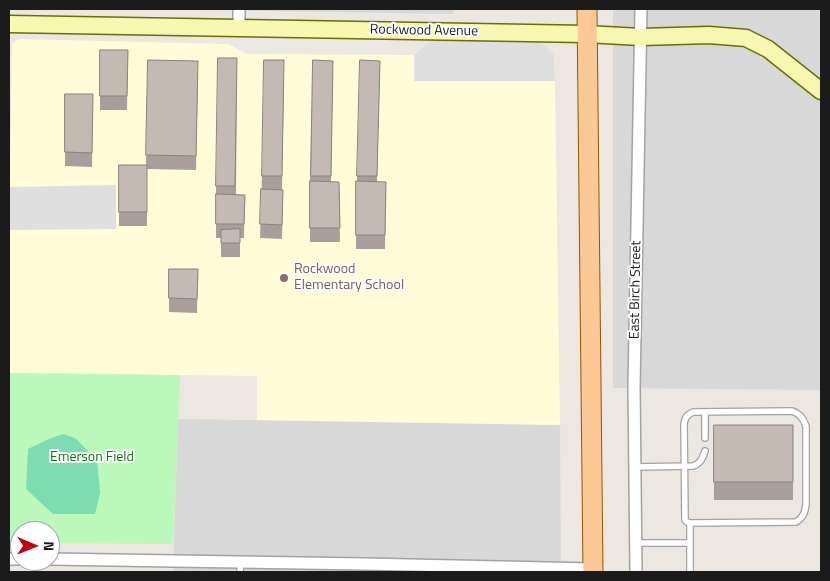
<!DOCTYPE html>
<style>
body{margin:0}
#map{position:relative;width:830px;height:581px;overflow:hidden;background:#ece7e0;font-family:"Titillium Web",sans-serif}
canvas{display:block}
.frame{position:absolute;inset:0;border:10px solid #1b1b1b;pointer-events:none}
.north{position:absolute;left:10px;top:521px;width:50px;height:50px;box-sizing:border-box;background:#fff;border:1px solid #a4a4a4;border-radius:50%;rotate:91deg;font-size:14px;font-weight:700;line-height:20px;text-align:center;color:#1b1b1b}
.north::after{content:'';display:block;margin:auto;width:18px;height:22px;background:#c4010f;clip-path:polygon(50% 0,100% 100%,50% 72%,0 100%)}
</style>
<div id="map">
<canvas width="830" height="581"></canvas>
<div class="frame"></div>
<div class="north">N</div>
</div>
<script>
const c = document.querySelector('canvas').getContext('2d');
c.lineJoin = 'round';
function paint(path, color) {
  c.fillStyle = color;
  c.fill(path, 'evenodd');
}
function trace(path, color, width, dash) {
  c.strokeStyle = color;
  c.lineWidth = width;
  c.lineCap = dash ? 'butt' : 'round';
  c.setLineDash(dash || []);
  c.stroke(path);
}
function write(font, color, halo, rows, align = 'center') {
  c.font = font + ' "Titillium Web",sans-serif';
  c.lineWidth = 4;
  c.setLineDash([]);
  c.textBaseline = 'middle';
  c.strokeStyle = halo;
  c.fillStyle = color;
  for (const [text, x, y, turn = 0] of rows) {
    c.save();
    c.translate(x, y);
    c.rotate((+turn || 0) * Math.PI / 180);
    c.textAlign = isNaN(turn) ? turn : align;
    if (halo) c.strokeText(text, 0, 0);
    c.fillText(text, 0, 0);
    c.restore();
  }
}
paint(new Path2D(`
 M 137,9 L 454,9 L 453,14 Z
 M 613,9 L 821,9 L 821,390 L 613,388 Z
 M 178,419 L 560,425 L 561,572 L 173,572 Z`), '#d9d8d8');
paint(new Path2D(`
 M 19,39 L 228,44 L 247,54 L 414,55 L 432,39 L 554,55 L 555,81 L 560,425 L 257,420 L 257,376 L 9,373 L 10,187 L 12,44 Z`), '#fffcd7');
paint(new Path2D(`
 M 9,373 L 180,375 L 173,544 L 50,543 L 50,531 L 20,531 L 20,542 L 11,542 L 9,540 Z`), '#bbf8bb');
paint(new Path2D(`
 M 63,434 L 75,438 L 97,460 L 100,493 L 95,514 L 53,514 L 26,489 L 28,449 L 49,439 Z`), '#7ddcb1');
paint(new Path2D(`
 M 432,39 L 540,41 L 554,55 L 555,81 L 414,81 L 414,55 Z
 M 116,185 L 116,229 L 10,230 L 10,187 Z`), '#dfdfdf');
const lane = new Path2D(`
 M 792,411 C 800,414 803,418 806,426 L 806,504 C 805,512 804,517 796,522 L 690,523 L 687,522 L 685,520 L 684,424 C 685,417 687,415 693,412 Z
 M 705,438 L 705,412
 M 635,467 L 693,466 C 701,463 702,459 705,451
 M 635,543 L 690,543
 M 240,572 L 241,562
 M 690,572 L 690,523`);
const street = new Path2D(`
 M 239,28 L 239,9
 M 9,559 L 20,559
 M 50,559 L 364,564 L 593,569
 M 636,572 L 634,387 L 641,9`);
const secondary = new Path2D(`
 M 9,24 L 586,34 L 641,37 L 709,35 L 746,38 L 768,49 L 821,91`);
const primary = new Path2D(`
 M 587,9 L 593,572`);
trace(lane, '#a2a2a2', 8);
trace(street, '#a2a2a2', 14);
trace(secondary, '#6a6e05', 19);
trace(primary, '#905601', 21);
trace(lane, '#fff', 5.5);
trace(street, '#fff', 11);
trace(secondary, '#f8f7b2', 16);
trace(primary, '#fbc896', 19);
paint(new Path2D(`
 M 100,50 L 128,50 L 127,110 L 100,110 Z
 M 237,58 L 236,195 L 245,195 L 244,238 L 240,238 L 240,257 L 221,257 L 221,238 L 216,238 L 216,186 Z
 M 148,60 L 198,75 L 196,170 L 147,169 L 147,226 L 119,226 L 119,165 L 146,165 Z
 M 313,60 L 333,61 L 331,182 L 339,182 L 340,242 L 310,242 L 310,181 Z
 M 380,61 L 377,182 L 386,182 L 385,249 L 356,249 L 356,181 L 357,181 L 357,176 Z
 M 284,74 L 282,190 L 283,204 L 282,239 L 260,238 L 262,176 Z
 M 65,94 L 93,94 L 92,167 L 65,166 Z
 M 198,269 L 197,313 L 169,312 L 169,298 Z
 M 714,425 L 793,425 L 793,500 L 714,500 Z`), '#a99f9a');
const building = new Path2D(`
 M 100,50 L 128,50 L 127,96 L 100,96 Z
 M 218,58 L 237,58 L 235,186 L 216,186 Z
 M 148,60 L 198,61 L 196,156 L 146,155 Z
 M 264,60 L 284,60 L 282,176 L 262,176 Z
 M 313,60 L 333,61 L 331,176 L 311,176 Z
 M 360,60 L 380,61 L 377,176 L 357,176 Z
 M 65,94 L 93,94 L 92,153 L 65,152 Z
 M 119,165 L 147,165 L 147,212 L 119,212 Z
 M 310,181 L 339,182 L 340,228 L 310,228 Z
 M 356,181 L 386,182 L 385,235 L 356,235 Z
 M 261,189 L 283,190 L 282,225 L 260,224 Z
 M 216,194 L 245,195 L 244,224 L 216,224 Z
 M 240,229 L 240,243 L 221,243 L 221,230 Z
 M 169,269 L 198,269 L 197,299 L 169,298 Z
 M 714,425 L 793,425 L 793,482 L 714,482 Z`);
paint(building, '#c4b9b3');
trace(building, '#89827d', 1);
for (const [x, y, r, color] of [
 [284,278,5,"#8d6e63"]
]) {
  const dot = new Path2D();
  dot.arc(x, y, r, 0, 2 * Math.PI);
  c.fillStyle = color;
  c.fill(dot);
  trace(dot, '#fff', 2);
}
write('14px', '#1b1b1b', '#fff', [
 ["Rockwood Avenue",424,31,1],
 ["East Birch Street",636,290,-89]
]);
write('14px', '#785e54', '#fff', [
 ["Rockwood",294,270],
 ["Elementary School",294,286]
], 'left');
write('14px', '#0c760d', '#fff', [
 ["Emerson Field",92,458]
]);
</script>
